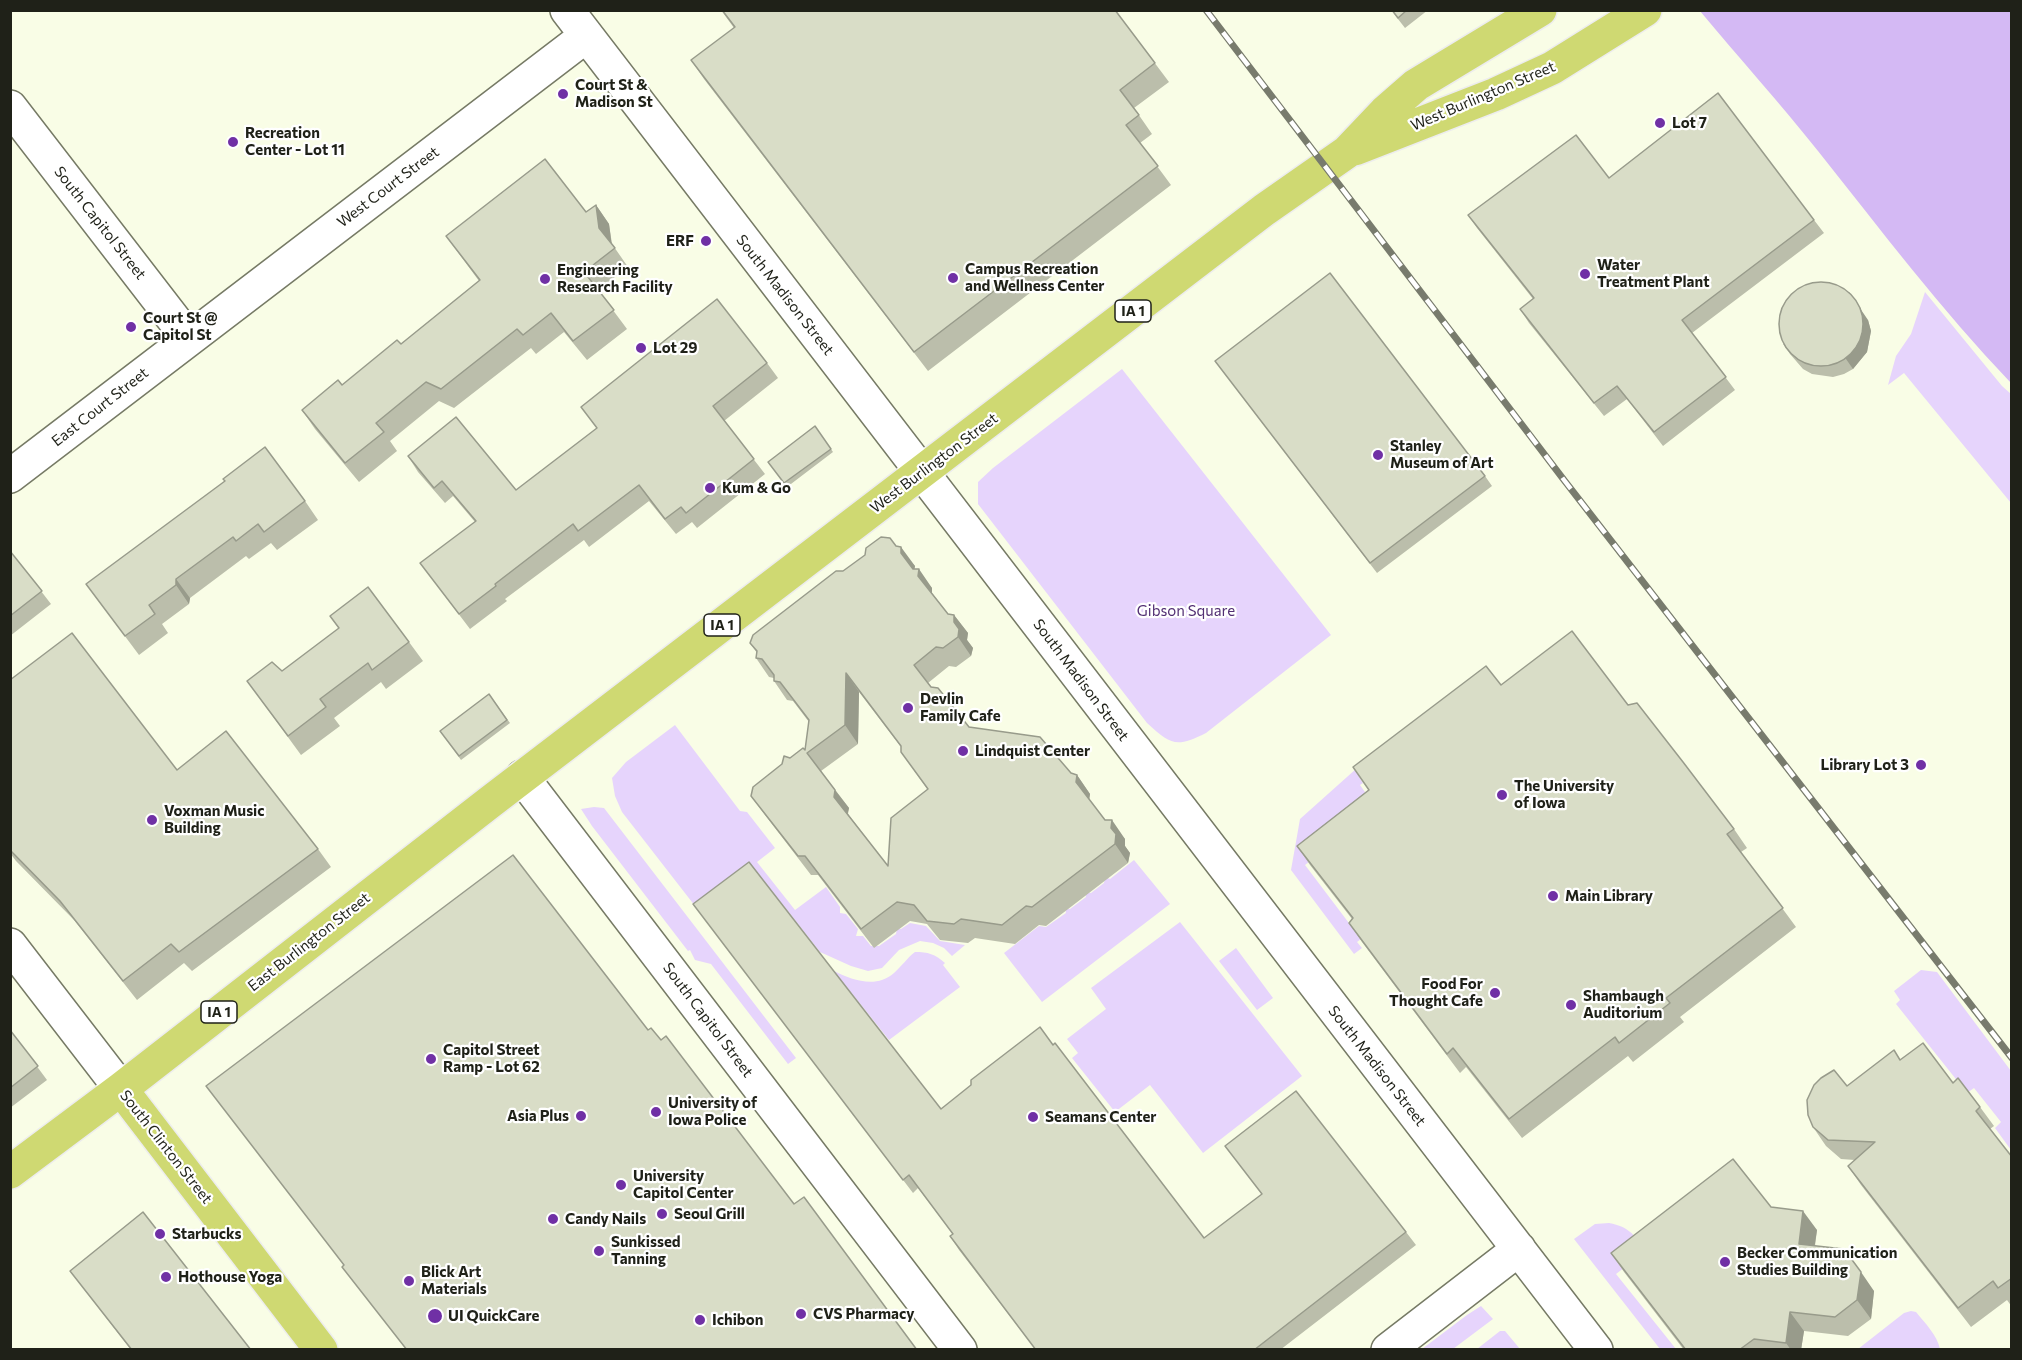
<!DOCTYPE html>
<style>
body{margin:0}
#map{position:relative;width:2022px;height:1360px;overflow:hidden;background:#f9fde6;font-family:Commissioner,sans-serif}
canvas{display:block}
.frame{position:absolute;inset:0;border:12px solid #1f2118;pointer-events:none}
</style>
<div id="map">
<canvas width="2022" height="1360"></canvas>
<div class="frame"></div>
</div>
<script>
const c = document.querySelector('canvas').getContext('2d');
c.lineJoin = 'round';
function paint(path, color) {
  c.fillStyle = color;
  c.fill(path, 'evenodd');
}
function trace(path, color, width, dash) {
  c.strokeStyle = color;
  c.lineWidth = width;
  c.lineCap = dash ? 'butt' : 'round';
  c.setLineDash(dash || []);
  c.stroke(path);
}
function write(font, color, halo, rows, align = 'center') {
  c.font = font + ' Commissioner,sans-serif';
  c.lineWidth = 4.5;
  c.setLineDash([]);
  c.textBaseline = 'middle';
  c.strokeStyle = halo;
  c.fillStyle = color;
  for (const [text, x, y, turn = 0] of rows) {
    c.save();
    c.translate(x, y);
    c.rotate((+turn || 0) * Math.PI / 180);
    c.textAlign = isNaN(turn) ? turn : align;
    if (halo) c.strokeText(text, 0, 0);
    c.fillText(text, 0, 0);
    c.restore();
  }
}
paint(new Path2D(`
 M 1925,292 L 2002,386 L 2011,394 L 2011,503 L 1904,373 L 1888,385 L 1896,356 L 1911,334 Z
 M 1122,369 L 1331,635 L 1206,733 C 1176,748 1171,745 1147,723 L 978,504 L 978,482 L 993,468 Z
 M 675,725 L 740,811 L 747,812 L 775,848 L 757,862 L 795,910 L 826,887 L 840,907 L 840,913 L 846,914 L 858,929 L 856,936 L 863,936 L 871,946 L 879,946 L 896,934 L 897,928 L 901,929 L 910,923 L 926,926 L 940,941 L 965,945 L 952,956 L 944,948 L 933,943 L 920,941 L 899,950 L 882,968 L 868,971 L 851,966 L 820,952 L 758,873 L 702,915 L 622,812 L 615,796 L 612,778 L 626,762 Z
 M 1385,743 L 1393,747 L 1359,777 L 1363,783 L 1360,785 L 1377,809 L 1305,865 L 1361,939 L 1357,942 L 1362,948 L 1354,954 L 1291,870 L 1300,819 Z
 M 594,807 L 604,808 L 796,1058 L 788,1064 L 711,964 L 695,960 L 690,950 L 688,951 L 592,826 L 581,809 Z
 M 1134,860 L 1170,904 L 1042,1002 L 1004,953 L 1039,926 L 1046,927 L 1066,913 L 1065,908 L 1070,909 L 1086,897 L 1085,892 L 1091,893 L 1104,883 L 1105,877 L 1110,879 Z
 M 1180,922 L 1302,1076 L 1203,1153 L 1150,1085 L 1115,1112 L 1072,1058 L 1078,1053 L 1067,1039 L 1106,1009 L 1091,988 Z
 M 1236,948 L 1273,998 L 1257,1010 L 1219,961 Z
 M 915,952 C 928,952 935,954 945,963 L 943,965 L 960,987 L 889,1040 L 834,971 C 852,980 876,989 894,973 C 902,966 907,958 915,952 Z
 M 1921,970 L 1937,972 L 2011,1071 L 2011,1150 L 1995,1128 L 2001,1122 L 1974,1088 L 1967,1093 L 1896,1004 L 1900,1000 L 1894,991 Z
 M 1609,1223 C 1630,1227 1634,1235 1646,1251 L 1616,1274 L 1676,1349 L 1660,1349 L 1574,1239 L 1595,1224 Z
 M 1481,1306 L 1493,1319 L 1453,1349 L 1422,1349 L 1467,1315 Z
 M 1911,1311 L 1916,1312 C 1925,1323 1937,1335 1940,1349 L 1858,1349 L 1904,1313 Z
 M 1500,1331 L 1505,1331 L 1520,1349 L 1477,1349 Z`), '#e6d4fc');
paint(new Path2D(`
 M 1700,11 L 2011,11 L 2011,383 C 1941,310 1881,230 1818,151 C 1780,103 1739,58 1700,11 Z`), '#d4b9f4');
const minor = new Path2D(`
 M 567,10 L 1596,1350
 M 10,107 L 189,339
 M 10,476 L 586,36
 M 522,777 L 960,1350
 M 10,945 L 121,1089
 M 1388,1350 L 1519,1249`);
const major = new Path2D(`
 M 1355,149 L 1496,94 L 1552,68 L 1645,10
 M 121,1089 L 321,1350
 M 10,1172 L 121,1089 L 490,802 L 1264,210 L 1347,152 L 1385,112 L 1416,85 L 1540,10`);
trace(minor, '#767a65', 36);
trace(major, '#ededed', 36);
trace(minor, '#fff', 33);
trace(major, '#cfd972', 33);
const rail = new Path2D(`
 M 1206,10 L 1564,480 L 2012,1058`);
trace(rail, '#787b6d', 7);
trace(rail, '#fff', 4.5, [14]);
paint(new Path2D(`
 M 721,10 L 1115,10 L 1169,82 L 1134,108 L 1152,134 L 1140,143 L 1171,185 L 928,371 L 704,79 L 691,60 L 734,28 Z
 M 1391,10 L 1428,10 L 1405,28 Z
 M 1609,178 L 1814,220 L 1824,233 L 1692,333 L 1735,390 L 1663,446 L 1627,399 L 1604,416 L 1529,323 L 1520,309 L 1533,299 L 1477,228 L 1468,215 Z
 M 596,205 L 609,224 L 612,244 L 628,267 L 598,290 L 627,329 L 587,360 L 564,332 L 536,354 L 531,348 L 454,408 L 439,401 L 390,441 L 397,451 L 359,482 L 315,429 L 302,410 L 342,385 L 401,344 L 479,281 L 446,236 L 586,212 Z
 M 1868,320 L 1871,331 L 1867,352 L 1853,369 L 1844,374 L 1833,377 L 1812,374 L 1803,369 L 1790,354 L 1783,344 Z
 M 1215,361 L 1485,476 L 1492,486 L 1377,573 Z
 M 767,363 L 778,378 L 724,421 L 765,474 L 697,528 L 692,522 L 676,534 L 649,501 L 589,547 L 584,540 L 505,599 L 507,601 L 470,629 L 420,563 L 475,522 L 453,496 L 445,503 L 418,472 L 408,456 L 516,490 L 597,428 L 581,407 Z
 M 815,426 L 833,452 L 787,487 L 768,462 Z
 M 305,501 L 318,520 L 277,550 L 271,543 L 249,559 L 246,556 L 190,598 L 189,604 L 162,624 L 168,633 L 139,655 L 86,584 Z
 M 896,546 L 915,566 L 914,569 L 932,588 L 932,593 L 948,614 L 954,615 L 968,633 L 967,640 L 973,648 L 971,656 L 956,667 L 949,666 L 928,683 L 969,727 L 1071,773 L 1077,775 L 1090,794 L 1089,799 L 1105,820 L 1125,839 L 1125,846 L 1130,853 L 1128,863 L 1046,926 L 1039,925 L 1015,944 L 975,938 L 968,943 L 940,940 L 927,924 L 910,921 L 874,948 L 818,875 L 811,875 L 765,815 L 751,796 L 790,758 L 805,750 L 809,722 L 793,701 L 787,700 L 774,681 L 774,678 L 769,677 L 756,658 L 757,653 L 750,643 L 843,571 ZM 859,692 L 901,747 L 901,752 L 928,790 L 888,866 L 848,814 L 849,808 L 821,771 L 858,744 Z
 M 10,551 L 51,604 L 10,636 Z
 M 330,616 L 409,642 L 423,661 L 386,689 L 381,682 L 334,718 L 340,726 L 301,755 L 247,681 L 282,671 L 339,629 Z
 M 10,680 L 177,770 L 318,849 L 331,867 L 192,971 L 184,963 L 137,1000 L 74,920 L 16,861 L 10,853 Z
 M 1501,685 L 1628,705 L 1734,829 L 1747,848 L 1741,852 L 1796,927 L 1680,1017 L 1684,1022 L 1633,1062 L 1628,1056 L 1522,1138 L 1466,1067 L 1460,1073 L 1362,942 L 1349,923 L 1352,919 L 1310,865 L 1297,846 Z
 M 489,694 L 510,723 L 461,760 L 440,731 Z
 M 693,904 L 941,1109 L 1204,1238 L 1262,1194 L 1225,1146 L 1406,1232 L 1416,1245 L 1280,1350 L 1036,1350 L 959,1250 L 950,1236 L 953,1234 L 918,1188 L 913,1193 Z
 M 10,1030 L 47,1080 L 10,1108 Z
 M 1900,1060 L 1953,1083 L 1980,1107 L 1994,1126 L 1990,1129 L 2012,1157 L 2012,1307 L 2007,1300 L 1971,1327 L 1861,1185 L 1848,1166 L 1855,1160 L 1841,1159 L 1826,1146 L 1813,1127 L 1847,1086 Z
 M 1771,1207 L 1817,1230 L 1815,1246 L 1874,1291 L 1871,1319 L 1848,1336 L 1804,1331 L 1801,1350 L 1684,1350 L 1624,1272 L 1611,1253 Z
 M 70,1271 L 251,1350 L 131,1350 Z`), '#bbbeab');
paint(new Path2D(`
 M 596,205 L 609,224 L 612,247 L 599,228 Z
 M 1849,292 L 1868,320 L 1871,331 L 1867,352 L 1853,369 L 1846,359 Z
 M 901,547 L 915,566 L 914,572 L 901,553 Z
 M 919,569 L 932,588 L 932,594 L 918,576 Z
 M 176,579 L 190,598 L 189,604 L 176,585 Z
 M 954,615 L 968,633 L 967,640 L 973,648 L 971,656 L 958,637 L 954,622 Z
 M 846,673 L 859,692 L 858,744 L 845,725 Z
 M 1077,775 L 1090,794 L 1089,801 L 1076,782 Z
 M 835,790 L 849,808 L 847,816 L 834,797 Z
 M 1112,820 L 1125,839 L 1125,846 L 1130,853 L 1128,863 L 1115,844 L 1111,828 Z
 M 1803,1211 L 1817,1230 L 1812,1263 L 1799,1244 Z
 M 1861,1272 L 1874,1291 L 1871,1319 L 1857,1300 Z
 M 1790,1312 L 1804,1331 L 1801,1350 L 1791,1350 L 1786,1343 Z`), '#989b8b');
const building = new Path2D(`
 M 722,10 L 1115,10 L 1155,63 L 1120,90 L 1139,115 L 1126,125 L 1158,166 L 914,352 L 691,60 L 735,27 Z
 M 1392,10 L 1407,10 L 1398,18 Z
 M 1718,93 L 1814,220 L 1682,320 L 1726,377 L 1654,432 L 1617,386 L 1594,403 L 1520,309 L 1534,298 L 1468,215 L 1576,135 L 1609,178 Z
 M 545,159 L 586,212 L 596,205 L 599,228 L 615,248 L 584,272 L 614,310 L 573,341 L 551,313 L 523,335 L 517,329 L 441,389 L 426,382 L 376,423 L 384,432 L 345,463 L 302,410 L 338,380 L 342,385 L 397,340 L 401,344 L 480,280 L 446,236 Z
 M 1330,273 L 1485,476 L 1370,563 L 1215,361 Z
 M1779 324a42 42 0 1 1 84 0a42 42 0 1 1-84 0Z
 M 717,299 L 767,363 L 713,406 L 754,459 L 686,513 L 681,507 L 665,519 L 639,485 L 578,531 L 573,524 L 495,584 L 496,586 L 459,614 L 420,563 L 476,521 L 442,481 L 434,488 L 408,456 L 456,417 L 516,490 L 597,428 L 581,407 Z
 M 815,426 L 831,449 L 784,483 L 768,462 Z
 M 265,447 L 305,501 L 264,532 L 258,524 L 236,541 L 233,537 L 176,579 L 176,585 L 149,605 L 155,614 L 125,636 L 86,584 L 225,481 L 223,479 Z
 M 881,537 L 890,538 L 896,546 L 901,547 L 901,553 L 913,569 L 919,569 L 918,576 L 948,614 L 954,615 L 954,622 L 959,629 L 958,637 L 943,648 L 936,647 L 914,665 L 931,687 L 938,688 L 969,727 L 1040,737 L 1071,773 L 1077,775 L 1076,782 L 1105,820 L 1112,820 L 1111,828 L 1116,834 L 1115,844 L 1032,907 L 1026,906 L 1002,925 L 961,919 L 954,924 L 927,921 L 914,905 L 897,902 L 861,929 L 805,856 L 798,856 L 751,796 L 753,787 L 782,764 L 784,756 L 790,758 L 803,748 L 805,750 L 809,720 L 780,682 L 774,681 L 774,675 L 762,659 L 756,658 L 757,651 L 750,643 L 753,635 L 836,571 L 843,571 L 865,555 L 866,548 ZM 846,673 L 901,746 L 901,752 L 928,789 L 891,818 L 888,866 L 834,797 L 835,790 L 807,753 L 845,725 Z
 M 10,551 L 42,591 L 10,616 Z
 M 368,587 L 409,642 L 372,670 L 368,663 L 320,699 L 326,707 L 288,736 L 247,681 L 272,662 L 282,671 L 339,628 L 330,616 Z
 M 1572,631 L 1628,705 L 1637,703 L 1683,762 L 1734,829 L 1727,834 L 1783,908 L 1666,998 L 1670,1003 L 1619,1043 L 1615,1037 L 1509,1119 L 1453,1048 L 1447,1054 L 1349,923 L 1353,918 L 1297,846 L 1369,790 L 1353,767 L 1486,666 L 1501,685 Z
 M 72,633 L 177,770 L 226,731 L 318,849 L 179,952 L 171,944 L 123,981 L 60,901 L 10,850 L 10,680 Z
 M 489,694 L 507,720 L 459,756 L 440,731 Z
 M 513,855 L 648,1030 L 651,1028 L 661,1040 L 666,1036 L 794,1204 L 804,1197 L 917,1350 L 407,1350 L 342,1267 L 344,1265 L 206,1086 Z
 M 749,862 L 941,1109 L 971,1085 L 971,1080 L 1040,1027 L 1053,1045 L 1055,1043 L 1204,1238 L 1262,1194 L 1225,1146 L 1296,1091 L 1406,1232 L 1254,1350 L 1036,1350 L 950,1236 L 953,1234 L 909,1175 L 903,1180 L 693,904 Z
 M 10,1030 L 38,1066 L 10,1088 Z
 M 1923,1043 L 1953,1083 L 1958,1078 L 1980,1107 L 1976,1111 L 2012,1157 L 2012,1278 L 1998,1288 L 1993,1281 L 1958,1308 L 1848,1166 L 1875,1142 L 1828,1140 L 1813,1127 L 1808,1115 L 1807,1100 L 1814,1085 L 1821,1078 L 1834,1070 L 1847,1086 L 1894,1050 L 1900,1060 Z
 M 1733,1159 L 1771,1207 L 1803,1211 L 1799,1244 L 1844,1249 L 1861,1272 L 1857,1300 L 1835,1317 L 1790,1312 L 1786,1343 L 1754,1339 L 1739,1350 L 1686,1350 L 1611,1253 Z
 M 143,1212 L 251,1350 L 132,1350 L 70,1271 Z`);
paint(building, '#d9ddc7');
trace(building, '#989b8b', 1.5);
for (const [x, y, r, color] of [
 [563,94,6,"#7030a5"],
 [1660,123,6,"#7030a5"],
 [233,142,6,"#7030a5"],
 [706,241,6,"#7030a5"],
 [1585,274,6,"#7030a5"],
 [953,278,6,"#7030a5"],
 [545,279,6,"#7030a5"],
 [131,327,6,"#7030a5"],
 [641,348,6,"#7030a5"],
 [1378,455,6,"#7030a5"],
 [710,488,6,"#7030a5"],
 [908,708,6,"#7030a5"],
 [963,751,6,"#7030a5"],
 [1921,765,6,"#7030a5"],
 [1502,795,6,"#7030a5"],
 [152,820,6,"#7030a5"],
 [1553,896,6,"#7030a5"],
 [1495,993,6,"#7030a5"],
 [1571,1005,6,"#7030a5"],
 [431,1059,6,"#7030a5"],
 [656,1112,6,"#7030a5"],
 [581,1116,6,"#7030a5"],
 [1033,1117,6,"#7030a5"],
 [621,1185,6,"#7030a5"],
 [662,1214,6,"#7030a5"],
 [553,1219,6,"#7030a5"],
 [160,1234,6,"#7030a5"],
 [599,1251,6,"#7030a5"],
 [1725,1262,6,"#7030a5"],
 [166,1277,6,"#7030a5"],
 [409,1281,6,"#7030a5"],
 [801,1314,6,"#7030a5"],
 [435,1316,8,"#7030a5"],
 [700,1320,6,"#7030a5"]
]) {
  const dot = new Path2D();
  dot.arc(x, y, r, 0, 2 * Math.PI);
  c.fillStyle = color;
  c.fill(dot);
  trace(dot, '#fff', 2);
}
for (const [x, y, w] of [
 [1133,311,36],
 [722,625,36],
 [219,1012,36]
]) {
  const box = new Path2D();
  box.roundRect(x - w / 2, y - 11, w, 22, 4.5);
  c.fillStyle = '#fff';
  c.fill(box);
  trace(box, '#1f2118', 1.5);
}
write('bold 14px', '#1f2118', null, [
 ["IA 1",1133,311],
 ["IA 1",722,625],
 ["IA 1",219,1012]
]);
write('bold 15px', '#1f2118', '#fff', [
 ["Court St &",575,85],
 ["Madison St",575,102],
 ["Lot 7",1672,123],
 ["Recreation",245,133],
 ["Center - Lot 11",245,150],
 ["ERF",694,241,"right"],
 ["Water",1597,265],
 ["Treatment Plant",1597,282],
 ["Campus Recreation",965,269],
 ["and Wellness Center",965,286],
 ["Engineering",557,270],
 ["Research Facility",557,287],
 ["Court St @",143,318],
 ["Capitol St",143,335],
 ["Lot 29",653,348],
 ["Stanley",1390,446],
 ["Museum of Art",1390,463],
 ["Kum & Go",722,488],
 ["Devlin",920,699],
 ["Family Cafe",920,716],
 ["Lindquist Center",975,751],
 ["Library Lot 3",1909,765,"right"],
 ["The University",1514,786],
 ["of Iowa",1514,803],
 ["Voxman Music",164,811],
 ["Building",164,828],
 ["Main Library",1565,896],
 ["Food For",1483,984,"right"],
 ["Thought Cafe",1483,1001,"right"],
 ["Shambaugh",1583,996],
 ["Auditorium",1583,1013],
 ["Capitol Street",443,1050],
 ["Ramp - Lot 62",443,1067],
 ["University of",668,1103],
 ["Iowa Police",668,1120],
 ["Asia Plus",569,1116,"right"],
 ["Seamans Center",1045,1117],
 ["University",633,1176],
 ["Capitol Center",633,1193],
 ["Seoul Grill",674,1214],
 ["Candy Nails",565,1219],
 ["Starbucks",172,1234],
 ["Sunkissed",611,1242],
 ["Tanning",611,1259],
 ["Becker Communication",1737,1253],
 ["Studies Building",1737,1270],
 ["Blick Art",421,1272],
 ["Materials",421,1289],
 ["Hothouse Yoga",178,1277],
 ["CVS Pharmacy",813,1314],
 ["UI QuickCare",448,1316],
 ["Ichibon",712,1320]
], 'left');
write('15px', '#1f2118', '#fff', [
 ["West Burlington Street",1483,96,-23],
 ["West Court Street",388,187,-37],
 ["South Capitol Street",100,223,52],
 ["South Madison Street",785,295,52],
 ["East Court Street",100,407,-38],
 ["West Burlington Street",934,463,-37],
 ["South Madison Street",1081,680,53],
 ["East Burlington Street",309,942,-38],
 ["South Capitol Street",708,1020,53],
 ["South Madison Street",1377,1066,52],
 ["South Clinton Street",166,1147,52]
]);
write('15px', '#522f73', '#fff', [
 ["Gibson Square",1186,611]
]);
</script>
